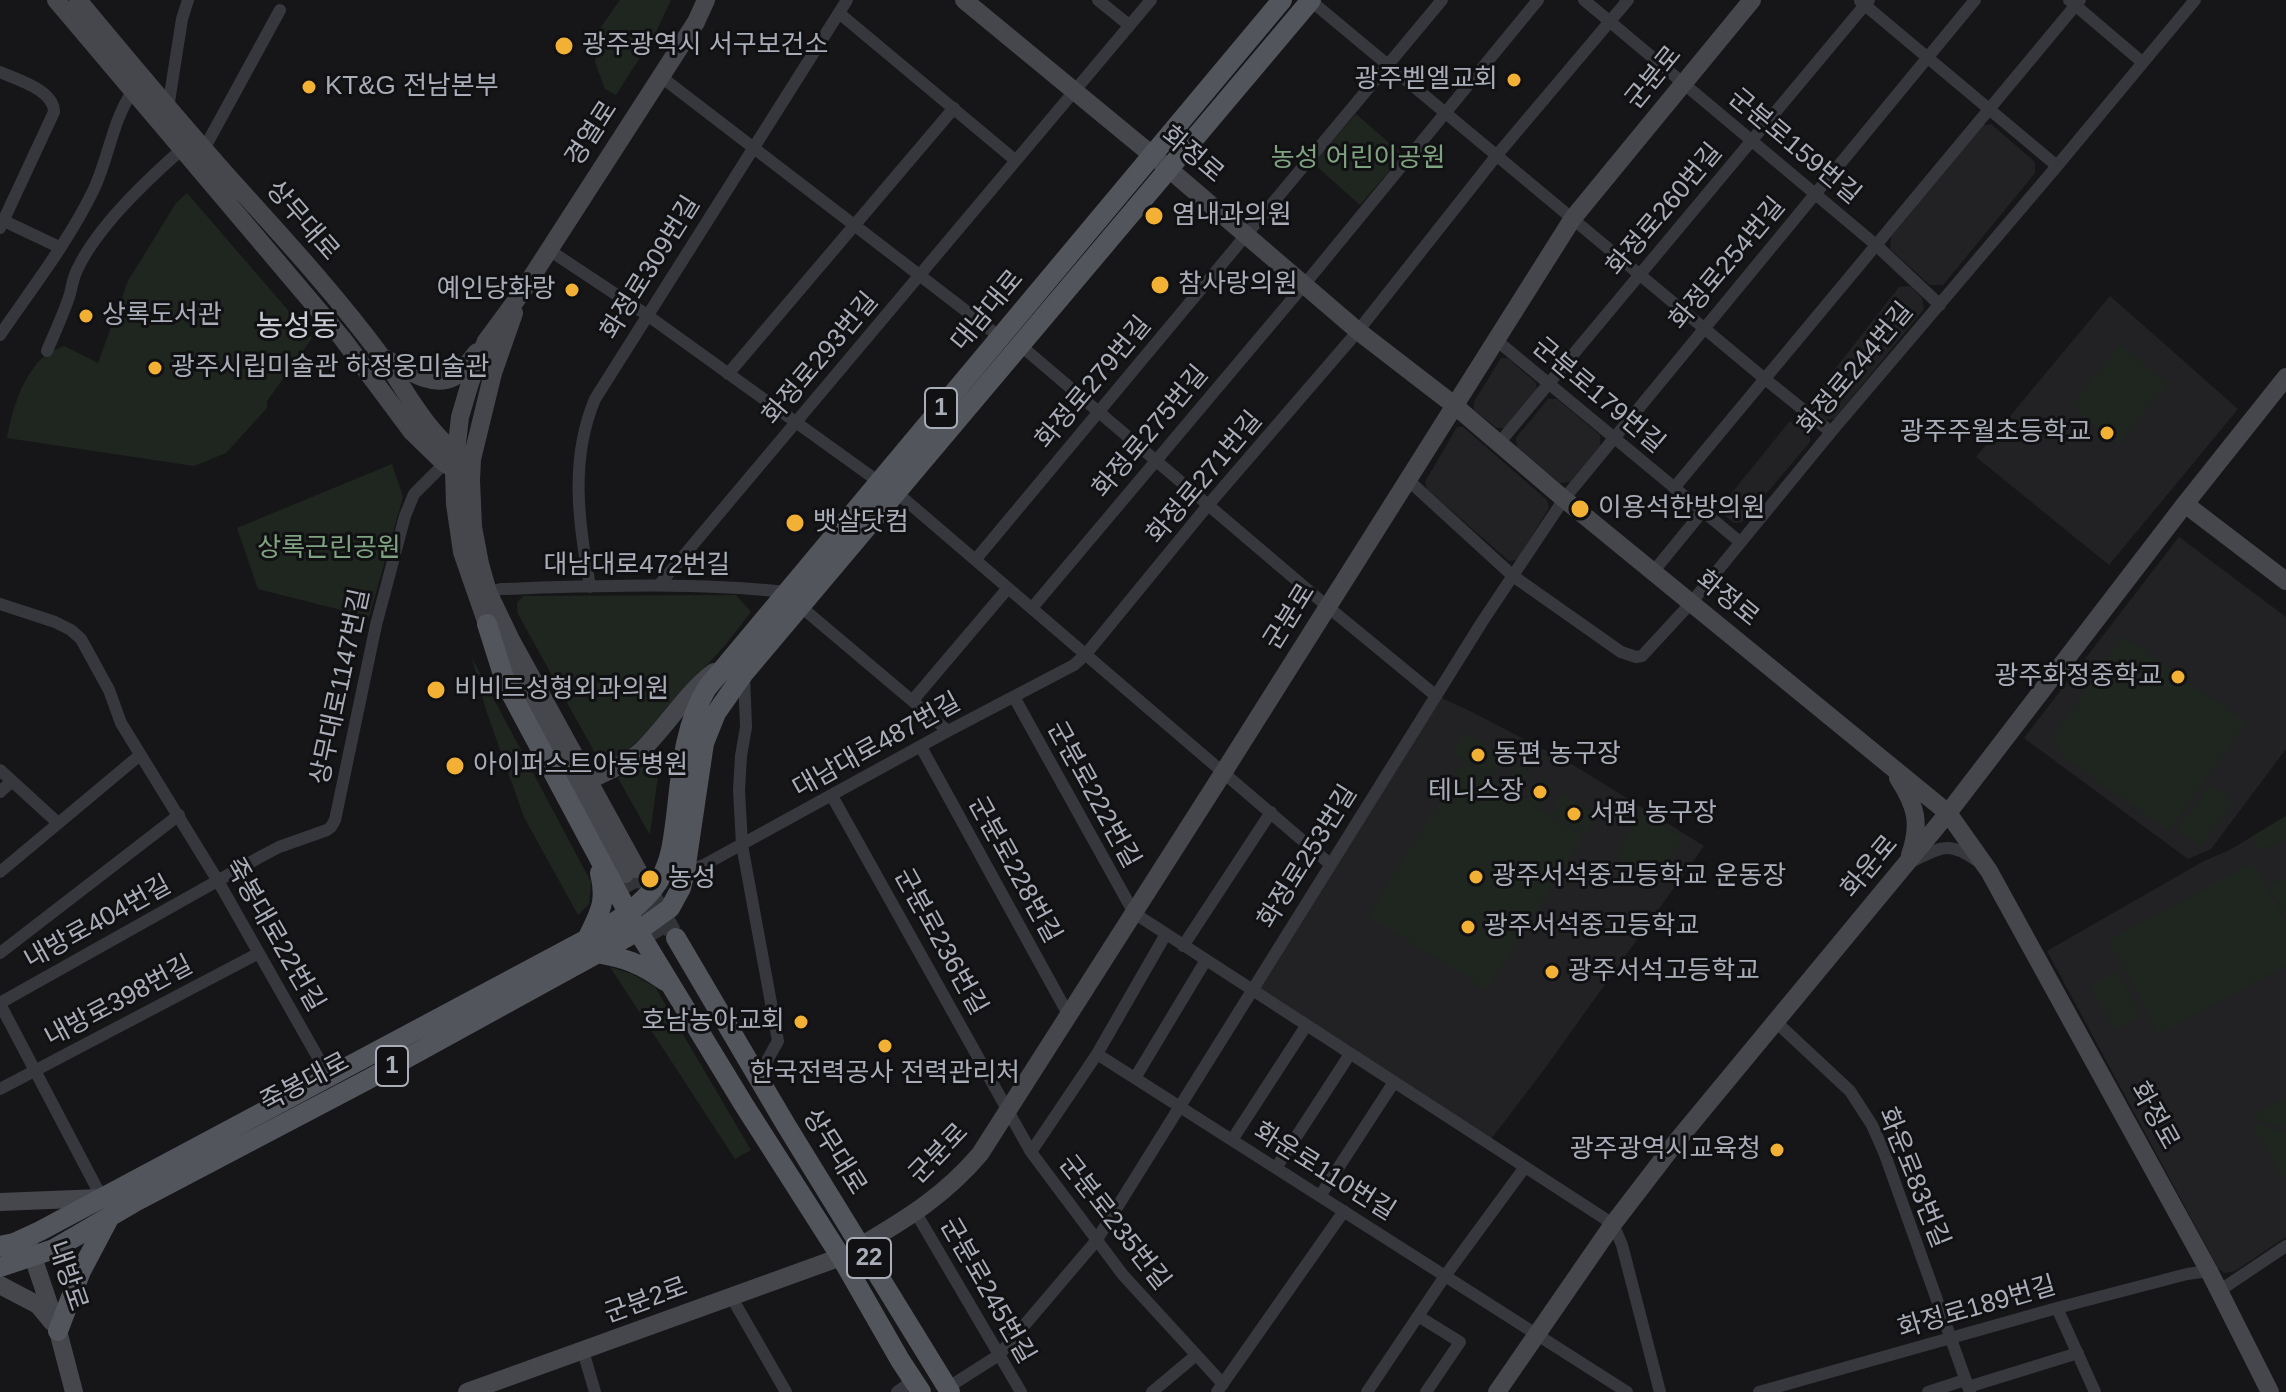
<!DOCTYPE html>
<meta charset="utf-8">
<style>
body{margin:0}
canvas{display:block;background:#161618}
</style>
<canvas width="2286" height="1392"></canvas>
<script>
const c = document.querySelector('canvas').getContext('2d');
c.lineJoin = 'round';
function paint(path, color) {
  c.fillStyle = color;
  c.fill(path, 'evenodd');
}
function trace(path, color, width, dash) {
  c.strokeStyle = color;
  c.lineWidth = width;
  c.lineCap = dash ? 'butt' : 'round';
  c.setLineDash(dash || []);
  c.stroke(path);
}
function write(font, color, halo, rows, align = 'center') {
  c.font = font + ' Arial,"Noto Sans KR",sans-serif';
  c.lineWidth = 6;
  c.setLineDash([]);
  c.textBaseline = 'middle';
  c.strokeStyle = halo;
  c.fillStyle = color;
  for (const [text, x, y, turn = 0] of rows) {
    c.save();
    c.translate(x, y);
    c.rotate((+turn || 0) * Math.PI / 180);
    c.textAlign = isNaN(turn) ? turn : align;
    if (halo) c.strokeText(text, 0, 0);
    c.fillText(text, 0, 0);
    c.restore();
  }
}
paint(new Path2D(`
 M 1991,124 L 2035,162 L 2035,173 L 1943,285 L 1930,285 L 1890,249 L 1891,237 L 1983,125 Z
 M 1910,286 L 1922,298 L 1924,309 L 1834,419 L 1824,420 L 1813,410 L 1810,401 L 1899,287 Z
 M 2110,296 L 2238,409 L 2109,565 L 1976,457 Z
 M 1501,358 L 1508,358 L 1536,383 L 1537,391 L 1505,428 L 1497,428 L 1474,410 L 1474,402 Z
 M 1548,399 L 1557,399 L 1600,435 L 1600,446 L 1570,482 L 1560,483 L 1517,448 L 1516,438 Z
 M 1797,421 L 1810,434 L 1810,442 L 1742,522 L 1734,523 L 1723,514 L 1722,505 L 1789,422 Z
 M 1457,427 L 1463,427 L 1547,500 L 1549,508 L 1517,560 L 1509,561 L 1427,489 L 1425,482 Z
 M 2179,537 L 2286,617 L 2286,749 L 2211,849 L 2188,859 L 2024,738 Z
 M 1435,695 L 1470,711 L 1570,763 L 1704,846 L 1543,1071 L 1488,1143 L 1251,990 Z
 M 2286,816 L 2286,1237 L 2235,1271 L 2224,1273 L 2218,1268 L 2047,951 L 2204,861 L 2230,850 Z`), '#222225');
paint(new Path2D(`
 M 620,0 L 671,0 L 655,34 L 616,95 L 605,89 L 595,62 L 601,27 Z
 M 1356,114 L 1403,155 L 1360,205 L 1313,163 Z
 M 187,193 L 312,338 L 267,401 L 267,408 L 226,453 L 194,466 L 7,438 C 12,410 23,373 46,355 C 51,351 58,349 64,346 L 98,363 L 128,281 L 176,203 Z
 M 2120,344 L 2168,383 L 2118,445 L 2071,406 Z
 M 392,464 L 403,497 L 369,617 L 258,589 L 237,528 Z
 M 736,595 L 751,612 L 726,644 L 643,736 L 618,758 L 600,762 L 518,614 L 517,603 L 523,596 Z
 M 2123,636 L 2246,722 L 2169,831 L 2058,753 L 2055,733 Z
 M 472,658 L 591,882 L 589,904 L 578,915 L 524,817 L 486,710 Z
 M 1465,732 L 1505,758 L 1492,777 L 1452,752 Z
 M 661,754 L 650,834 L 650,835 L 618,778 Z
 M 1464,762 L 1584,837 L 1486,989 L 1368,916 Z
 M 1519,765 L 1530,773 L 1515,793 L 1505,785 Z
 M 1542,778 L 1553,786 L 1538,807 L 1527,799 Z
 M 2210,785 L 2234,802 L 2200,846 L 2177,829 Z
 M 1562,794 L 1597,815 L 1585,834 L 1551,814 Z
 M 1641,813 L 1683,838 L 1657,882 L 1615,856 Z
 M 2286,816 L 2286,839 L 2258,850 L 2251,837 Z
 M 2253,862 L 2286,922 L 2286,965 L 2159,1034 L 2109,941 Z
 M 2286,877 L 2286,917 L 2269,886 Z
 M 610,967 L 632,974 L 655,987 L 751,1150 L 735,1159 Z
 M 2117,971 L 2141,1016 L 2115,1030 L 2090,985 Z
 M 2284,1099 L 2286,1103 L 2286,1128 L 2254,1119 L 2255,1115 Z
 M 2254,1122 L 2286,1132 L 2286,1177 L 2283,1179 L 2253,1125 Z`), '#1e261f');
trace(new Path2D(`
 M 637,869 L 676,938
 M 625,874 L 665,944`), '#333438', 18, [18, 9]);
trace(new Path2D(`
 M 1098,0 L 1129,25
 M 1584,0 L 1876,245 L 1940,305
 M 2069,0 L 2142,62
 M 1311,1 L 1765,379 L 1831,432
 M 1860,1 L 2057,166
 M 839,13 L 1015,160
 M 0,72 C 18,80 54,90 54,112 L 0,228
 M 660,76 L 1000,337
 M 168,108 L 182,19 L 188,0
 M 204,149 L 280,10
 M 0,219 L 59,247
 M 549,250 L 647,315 L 879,482
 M 0,335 C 32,288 69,241 94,189 C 109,157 112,122 132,92
 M 1495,339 L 1740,542
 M 1020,345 L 1328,607 L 1435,695
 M 47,351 C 55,332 64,313 70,294 C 72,286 73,278 77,270 C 97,227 146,181 181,150
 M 728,374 L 954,108
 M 1500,442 L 1869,0
 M 1407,479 L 1513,576 L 1621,652 L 1636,657 L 1642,656 L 1691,603 L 1831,432 L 2057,166 L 2195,0
 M 1674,488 L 2080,0
 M 896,492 L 1330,864
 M 976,559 L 1442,0
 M 1653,572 L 1703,511
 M 659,585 L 1151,0
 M 590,587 C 579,522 569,461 595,399 L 847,0
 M 488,592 L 501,589 C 596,586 691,582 786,592
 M 0,604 L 55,622 L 71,630 L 81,639 L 109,690 L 121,723 L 218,881 L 329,1077
 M 800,606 L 948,731
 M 1032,608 L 1304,285 L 1538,0
 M 744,676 L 746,727 L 741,756 L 739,790 L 742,845 L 778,1041 L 763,1068
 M 1014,697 L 1134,913 L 1613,1224 L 1622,1245 L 1660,1392
 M 913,700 L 1008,588
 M 921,747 L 1068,1014
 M 0,770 L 58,823
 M 0,792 L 12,781
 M 832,796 L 1031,1152 L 1123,1275 L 1223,1384
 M 1909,863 C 1939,849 1946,839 1976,860
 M 685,871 L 704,865 L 948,731 L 1074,665 L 1086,654 L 1209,504 L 1358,331 L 1497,155 L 1628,0
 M 0,872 L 140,755
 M 1183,946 L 1271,812
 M 0,953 L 179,815
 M 0,1003 L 260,857 L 279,847 L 327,830 L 331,827 L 335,820 L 376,625 L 405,516 L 414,494 L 449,459
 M 0,1004 L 102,1198
 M 1775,1021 L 1850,1091 L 1872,1125 L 1884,1152 L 1970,1392
 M 1097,1054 L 1627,1392
 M 1135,1078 L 1206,960
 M 0,1089 L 259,953
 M 1232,1140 L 1306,1026
 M 1031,1152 L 1097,1054 L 1166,934
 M 1276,1168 L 1350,1054
 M 1320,1196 L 1394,1082
 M 916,1213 L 1021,1392
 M 2219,1291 L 2286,1246
 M 732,1298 L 786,1392
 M 2057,1308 L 2095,1392
 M 1418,1316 L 1460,1342 L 1426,1392
 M 583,1351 L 595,1392
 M 1968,1387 L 2078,1353
 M 947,1388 L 999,1355 L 1096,1241 L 1482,622 L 1564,499 L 1975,0
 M 897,1392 L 914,1380
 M 1152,1392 L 1195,1356
 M 1217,1392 L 1344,1211
 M 1367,1392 L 1445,1276 L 1525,1167
 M 1759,1392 L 2057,1308 L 2187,1274 L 2209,1271
 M 1928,1392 L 1965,1380`), '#37383d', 12);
trace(new Path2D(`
 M 56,0 L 342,338 L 412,432 L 444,463 L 471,480
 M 78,0 C 126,58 174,115 224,172 C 278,232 334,292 382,357 C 403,385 431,441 462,455
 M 964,0 L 1169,169 L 1358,331 L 1454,405 L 1564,499 L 1948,813 L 1989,871 L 2209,1271 L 2270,1392
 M 514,313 L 493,373 L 472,459 L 471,480 L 473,527 L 480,564 L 488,592 L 510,638 L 637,869
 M 387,359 C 405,369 432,389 454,377 C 463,372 470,360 477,352
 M 2185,504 L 2286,581
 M 598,776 C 613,769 629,762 641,751 C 668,725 684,695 714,672
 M 1898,778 C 1916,806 1921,823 1910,855
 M 625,874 L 487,624 L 462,552 L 455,504 L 454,470 L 460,417 L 470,383 L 486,341 L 520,295 L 696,22 L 706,0
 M 0,1202 L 100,1198
 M 28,1242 L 58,1331 L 74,1392
 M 862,1245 C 908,1218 945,1195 980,1154 L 1223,773 L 1573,218 L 1752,0
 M 0,1285 L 38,1305 L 52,1322
 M 467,1392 L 841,1257
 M 1497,1392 L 1613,1224 L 1676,1142 L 1948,813 L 2185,504 L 2286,377`), '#45474d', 18);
trace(new Path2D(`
 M 487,624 L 506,684 L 638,931 L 744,1105 L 841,1257 L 900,1360 L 921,1392
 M 588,937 C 600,912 607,902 600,873
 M 676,938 L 786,1125 L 950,1392
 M 596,953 C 625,958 640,963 665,981
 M 0,1246 L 14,1243 L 40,1231 L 587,939 C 612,924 642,907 658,882 C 671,863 673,840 676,817 C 681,774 684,725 707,688 L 1282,0
 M 0,1267 L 54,1249 L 133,1203 L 367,1080 L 638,931 L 670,908 L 681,888 L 685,871 L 704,743 L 716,713 L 744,673 L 1311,0
 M 58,1331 L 81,1271 L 109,1218`), '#53555c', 20);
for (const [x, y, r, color] of [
 [564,46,10,"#f2b134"],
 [1514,80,8,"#f2b134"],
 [309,87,8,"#f2b134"],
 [1154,216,10,"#f2b134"],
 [1160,285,10,"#f2b134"],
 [572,290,8,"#f2b134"],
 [86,316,8,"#f2b134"],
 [155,368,8,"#f2b134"],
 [2107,433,8,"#f2b134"],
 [1580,509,10,"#f2b134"],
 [795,523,10,"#f2b134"],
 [2178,677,8,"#f2b134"],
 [436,690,10,"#f2b134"],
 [1478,755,8,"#f2b134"],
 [455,766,10,"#f2b134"],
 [1540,792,8,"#f2b134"],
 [1574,814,8,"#f2b134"],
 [1476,877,8,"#f2b134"],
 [650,879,10,"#f2b134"],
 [1468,927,8,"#f2b134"],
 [1552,972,8,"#f2b134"],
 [801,1022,8,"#f2b134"],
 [885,1046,8,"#f2b134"],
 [1777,1150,8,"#f2b134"]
]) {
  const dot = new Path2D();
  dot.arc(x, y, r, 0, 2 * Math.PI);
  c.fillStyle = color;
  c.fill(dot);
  trace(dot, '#111113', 3);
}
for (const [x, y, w] of [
 [941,408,32],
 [392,1066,32],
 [869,1258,44]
]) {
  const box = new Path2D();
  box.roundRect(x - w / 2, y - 20, w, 40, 6);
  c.fillStyle = '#111113';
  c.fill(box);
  trace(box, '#a8adb8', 2);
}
write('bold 24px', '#a8adb8', null, [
 ["1",941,408],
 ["1",392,1066],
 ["22",869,1258]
]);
write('26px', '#a8adb8', '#111113', [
 ["광주광역시 서구보건소",582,46],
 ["광주벧엘교회",1498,80,"right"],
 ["KT&G 전남본부",325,87],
 ["염내과의원",1172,216],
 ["참사랑의원",1178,285],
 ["예인당화랑",556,290,"right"],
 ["상록도서관",102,316],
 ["광주시립미술관 하정웅미술관",171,368],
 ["광주주월초등학교",2091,433,"right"],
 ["이용석한방의원",1598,509],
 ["뱃살닷컴",813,523],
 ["광주화정중학교",2162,677,"right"],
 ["비비드성형외과의원",454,690],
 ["동편 농구장",1494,755],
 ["아이퍼스트아동병원",473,766],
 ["테니스장",1524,792,"right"],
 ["서편 농구장",1590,814],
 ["광주서석중고등학교 운동장",1492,877],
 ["농성",668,879],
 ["광주서석중고등학교",1484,927],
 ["광주서석고등학교",1568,972],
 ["호남농아교회",785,1022,"right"],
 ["한국전력공사 전력관리처",885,1074,"center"],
 ["광주광역시교육청",1761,1150,"right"]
], 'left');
write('26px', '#a8adb8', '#111113', [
 ["군분로",1654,78,-51],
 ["경열로",592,134,-57],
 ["군분로159번길",1794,147,40],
 ["화정로",1192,155,40],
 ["화정로260번길",1665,210,-50],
 ["상무대로",302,221,49],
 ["화정로254번길",1728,264,-50],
 ["화정로309번길",651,268,-58],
 ["대남대로",988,311,-50],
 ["화정로293번길",821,359,-50],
 ["화정로244번길",1856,369,-50],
 ["화정로279번길",1094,383,-50],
 ["군분로179번길",1598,396,40],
 ["화정로275번길",1151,432,-50],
 ["화정로271번길",1205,478,-50],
 ["대남대로472번길",637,566],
 ["화정로",1727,599,39],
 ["군분로",1290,617,-58],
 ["상무대로1147번길",341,687,-78],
 ["대남대로487번길",877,746,-29],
 ["군분로222번길",1093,795,61],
 ["화정로253번길",1308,857,-58],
 ["화운로",1870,867,-50],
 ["군분로228번길",1014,870,61],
 ["내방로404번길",98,923,-29],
 ["죽봉대로22번길",274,935,60],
 ["군분로236번길",940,942,61],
 ["내방로398번길",119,1002,-28],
 ["죽봉대로",305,1083,-28],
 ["화정로",2154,1116,61],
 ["상무대로",834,1152,58],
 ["군분로",939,1154,-46],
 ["화운로110번길",1324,1172,32],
 ["화운로83번길",1913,1178,68],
 ["군분로235번길",1114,1223,52],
 ["내방로",67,1276,71],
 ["군분로245번길",987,1291,60],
 ["군분2로",646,1301,-20],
 ["화정로189번길",1977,1308,-16]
]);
write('26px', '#7fa381', '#111113', [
 ["농성 어린이공원",1358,159],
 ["상록근린공원",329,549]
]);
write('30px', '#c9ccd4', '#111113', [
 ["농성동",297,328]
]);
</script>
